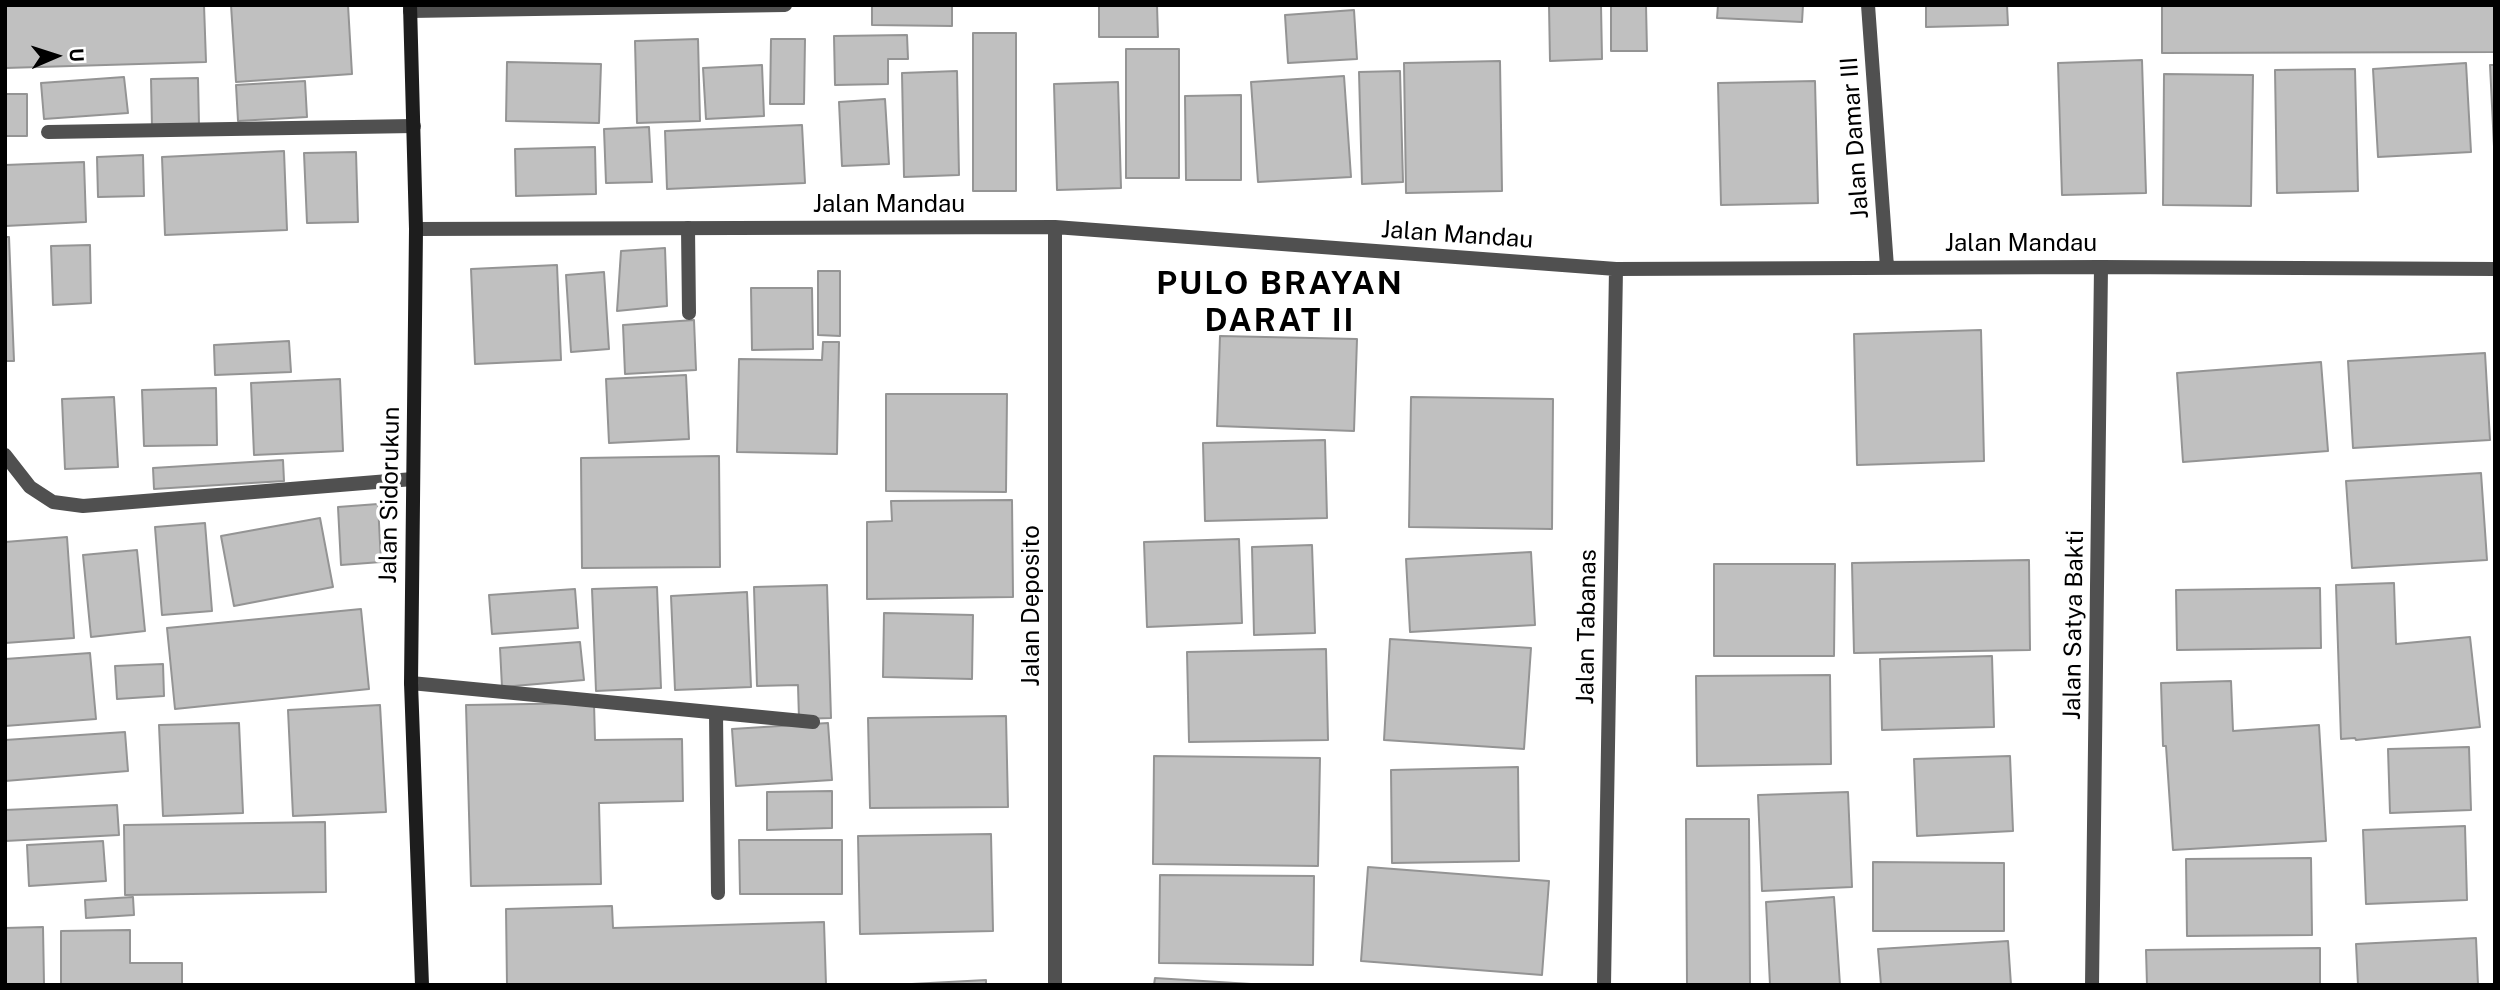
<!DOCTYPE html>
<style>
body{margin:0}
#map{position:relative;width:2500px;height:990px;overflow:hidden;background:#fff;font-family:"Public Sans",sans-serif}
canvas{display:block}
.frame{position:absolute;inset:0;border:7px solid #000;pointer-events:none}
.north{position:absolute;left:21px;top:21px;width:70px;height:70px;-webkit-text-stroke:5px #fff;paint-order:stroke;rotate:87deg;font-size:19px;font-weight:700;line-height:28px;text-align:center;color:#000}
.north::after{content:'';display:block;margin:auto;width:24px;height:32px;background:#000;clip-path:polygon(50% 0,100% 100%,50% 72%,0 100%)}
</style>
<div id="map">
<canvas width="2500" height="990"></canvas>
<div class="frame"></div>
<div class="north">U</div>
</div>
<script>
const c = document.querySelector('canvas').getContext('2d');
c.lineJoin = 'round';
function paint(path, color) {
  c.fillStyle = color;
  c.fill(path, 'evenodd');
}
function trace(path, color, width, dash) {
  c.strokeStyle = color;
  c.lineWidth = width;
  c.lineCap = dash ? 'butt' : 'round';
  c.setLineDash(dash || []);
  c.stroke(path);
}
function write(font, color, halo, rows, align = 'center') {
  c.font = font + ' "Public Sans",sans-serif';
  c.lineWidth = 7;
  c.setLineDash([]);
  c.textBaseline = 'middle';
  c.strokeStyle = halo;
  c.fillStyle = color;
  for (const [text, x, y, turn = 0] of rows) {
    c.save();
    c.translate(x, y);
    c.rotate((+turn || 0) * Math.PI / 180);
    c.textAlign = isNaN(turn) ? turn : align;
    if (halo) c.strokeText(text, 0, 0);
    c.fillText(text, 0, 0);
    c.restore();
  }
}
const building = new Path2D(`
 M 5,5 L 204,5 L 206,62 L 5,68 Z
 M 231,5 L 348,5 L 352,74 L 236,82 Z
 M 872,5 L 952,5 L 952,26 L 872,25 Z
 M 1099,5 L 1157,5 L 1158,37 L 1099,37 Z
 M 1549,5 L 1601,5 L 1602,59 L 1550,61 Z
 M 1611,5 L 1646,5 L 1647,51 L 1611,51 Z
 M 1718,5 L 1803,5 L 1802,22 L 1717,18 Z
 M 1926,5 L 2007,5 L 2008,25 L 1926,27 Z
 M 2162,5 L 2495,5 L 2495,52 L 2162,53 Z
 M 1354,10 L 1357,59 L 1288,63 L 1285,15 Z
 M 973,33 L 1016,33 L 1016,191 L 973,191 Z
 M 907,35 L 908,59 L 888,59 L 888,84 L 835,85 L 834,36 Z
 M 698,39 L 700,121 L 637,123 L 635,41 Z
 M 771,39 L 805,39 L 804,104 L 770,104 Z
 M 1126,49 L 1179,49 L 1179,178 L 1126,178 Z
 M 2142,60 L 2146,193 L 2062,195 L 2058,63 Z
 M 1500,61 L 1502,191 L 1406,193 L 1404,63 Z
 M 507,62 L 601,64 L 599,123 L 506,121 Z
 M 2466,63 L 2471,152 L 2378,157 L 2373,69 Z
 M 762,65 L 764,116 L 706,119 L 703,68 Z
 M 2490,65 L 2495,65 L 2495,167 Z
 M 2355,69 L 2358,191 L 2277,193 L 2275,70 Z
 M 957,71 L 959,175 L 904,177 L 902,73 Z
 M 1400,71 L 1403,182 L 1362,184 L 1359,72 Z
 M 2164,74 L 2253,75 L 2251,206 L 2163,205 Z
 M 1344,76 L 1351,177 L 1258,182 L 1251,82 Z
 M 124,77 L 128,113 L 44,119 L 41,83 Z
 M 198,78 L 199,126 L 152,127 L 151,79 Z
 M 305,81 L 307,117 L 238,121 L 236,85 Z
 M 1815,81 L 1818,203 L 1721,205 L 1718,83 Z
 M 1118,82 L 1121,188 L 1057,190 L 1054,84 Z
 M 5,94 L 27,94 L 27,136 L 5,136 Z
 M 1241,95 L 1241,180 L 1186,180 L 1185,96 Z
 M 885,99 L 889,164 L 842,166 L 839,102 Z
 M 802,125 L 805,183 L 667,189 L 665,131 Z
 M 649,127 L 652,182 L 606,183 L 604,129 Z
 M 595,147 L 596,194 L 516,196 L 515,149 Z
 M 284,151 L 287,230 L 165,235 L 162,157 Z
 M 356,152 L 358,222 L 307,223 L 304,153 Z
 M 143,155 L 144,196 L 98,197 L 97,157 Z
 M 84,162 L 86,222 L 5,226 L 5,165 Z
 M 5,237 L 9,237 L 14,361 L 5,361 Z
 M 90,245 L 91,303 L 53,305 L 51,246 Z
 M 665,248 L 667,306 L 617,311 L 621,251 Z
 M 557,265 L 561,360 L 475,364 L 471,269 Z
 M 818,271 L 840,271 L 840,336 L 818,335 Z
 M 604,272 L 609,349 L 571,352 L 566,275 Z
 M 751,288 L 812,288 L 813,349 L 752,350 Z
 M 694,320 L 696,370 L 625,374 L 623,325 Z
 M 1981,330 L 1984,461 L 1857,465 L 1854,334 Z
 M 1220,336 L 1357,339 L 1354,431 L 1217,426 Z
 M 289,341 L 291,372 L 215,375 L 214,345 Z
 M 823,342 L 839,342 L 837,454 L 737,452 L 739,359 L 822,360 Z
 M 2485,353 L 2490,440 L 2353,448 L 2348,361 Z
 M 2321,362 L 2328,451 L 2183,462 L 2177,373 Z
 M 686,375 L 689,439 L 609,443 L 606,379 Z
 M 340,379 L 343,451 L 254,455 L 251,383 Z
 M 216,388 L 217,445 L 144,446 L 142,390 Z
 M 886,394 L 1007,394 L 1006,492 L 886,491 Z
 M 114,397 L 118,467 L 65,469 L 62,399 Z
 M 1411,397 L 1553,399 L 1552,529 L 1409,527 Z
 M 1325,440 L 1327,518 L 1205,521 L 1203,443 Z
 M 719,456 L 720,567 L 582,568 L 581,458 Z
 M 283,460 L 284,481 L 154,489 L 153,468 Z
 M 2481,473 L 2487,560 L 2352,568 L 2346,481 Z
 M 1012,500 L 1013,597 L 867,599 L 867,522 L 892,521 L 891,501 Z
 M 378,504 L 381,562 L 341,565 L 338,507 Z
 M 320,518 L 333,587 L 234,606 L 221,536 Z
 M 205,523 L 212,611 L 162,615 L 155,527 Z
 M 67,537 L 74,638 L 5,643 L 5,542 Z
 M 1239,539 L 1242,623 L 1147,627 L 1144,542 Z
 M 1312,545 L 1315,633 L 1254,635 L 1252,547 Z
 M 137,550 L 145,631 L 91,637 L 83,555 Z
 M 1531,552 L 1535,625 L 1410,632 L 1406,559 Z
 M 2029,560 L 2030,650 L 1854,653 L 1852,563 Z
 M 1714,564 L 1835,564 L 1834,656 L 1714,656 Z
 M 2394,583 L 2396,644 L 2470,637 L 2480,727 L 2356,740 L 2355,738 L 2341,739 L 2336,585 Z
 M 827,585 L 831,718 L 799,719 L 798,685 L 757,686 L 754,587 Z
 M 657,587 L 661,688 L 596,691 L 592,589 Z
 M 2320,588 L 2321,648 L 2177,650 L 2176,590 Z
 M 575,589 L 578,628 L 492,634 L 489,595 Z
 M 747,592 L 751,687 L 675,690 L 671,596 Z
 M 361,609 L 369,689 L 175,709 L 167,628 Z
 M 884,613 L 973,615 L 972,679 L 883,677 Z
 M 1390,639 L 1531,648 L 1524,749 L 1384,740 Z
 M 580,642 L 584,680 L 502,687 L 500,648 Z
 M 1326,649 L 1328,740 L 1189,742 L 1187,652 Z
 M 90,653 L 96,719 L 5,726 L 5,659 Z
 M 1992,656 L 1994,727 L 1882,730 L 1880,659 Z
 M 163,664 L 164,696 L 117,699 L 115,666 Z
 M 1830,675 L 1831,764 L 1697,766 L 1696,676 Z
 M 2231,681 L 2233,731 L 2319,725 L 2326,841 L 2173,850 L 2166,746 L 2163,746 L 2161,683 Z
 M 594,703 L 595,740 L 682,739 L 683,801 L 599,803 L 601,884 L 471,886 L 466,705 Z
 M 380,705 L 386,812 L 293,816 L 288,710 Z
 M 1006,716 L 1008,807 L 870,808 L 868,718 Z
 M 239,723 L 243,813 L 163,816 L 159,725 Z
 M 828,723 L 832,780 L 736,786 L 732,729 Z
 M 125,732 L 128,771 L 5,781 L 5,740 Z
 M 2469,747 L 2471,810 L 2390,813 L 2388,749 Z
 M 1154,756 L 1320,758 L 1318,866 L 1153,864 Z
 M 2010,756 L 2013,831 L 1917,836 L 1914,759 Z
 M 1518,767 L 1519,861 L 1392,863 L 1391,770 Z
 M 832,791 L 832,828 L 767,830 L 767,792 Z
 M 1848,792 L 1852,887 L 1762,891 L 1758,795 Z
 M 117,805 L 119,835 L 5,841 L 5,810 Z
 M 1686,819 L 1749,819 L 1750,985 L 1687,985 Z
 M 325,822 L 326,892 L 125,895 L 124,825 Z
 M 2465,826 L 2467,900 L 2366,904 L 2363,830 Z
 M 991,834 L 993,931 L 860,934 L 858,836 Z
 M 739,840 L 842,840 L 842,894 L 740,894 Z
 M 103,841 L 106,881 L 29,886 L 27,845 Z
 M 2311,858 L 2312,935 L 2187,936 L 2186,859 Z
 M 1873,862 L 2004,863 L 2004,931 L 1873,931 Z
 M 1368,867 L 1549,881 L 1542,975 L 1361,961 Z
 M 1160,875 L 1314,876 L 1313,965 L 1159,963 Z
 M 133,897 L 134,915 L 86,918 L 85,900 Z
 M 1834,897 L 1840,985 L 1770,985 L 1766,902 Z
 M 612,906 L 613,928 L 824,922 L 826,985 L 507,985 L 506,909 Z
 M 43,927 L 44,985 L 5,985 L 5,928 Z
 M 130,930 L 130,963 L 182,963 L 182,985 L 61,985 L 61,931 Z
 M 2476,938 L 2478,985 L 2358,985 L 2356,944 Z
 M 2008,941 L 2011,985 L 1881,985 L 1878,949 Z
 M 2320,948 L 2320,985 L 2147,985 L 2146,950 Z
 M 1155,978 L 1267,985 L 1154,985 Z
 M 986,980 L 986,985 L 893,985 Z`);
paint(building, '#c0c0c0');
trace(building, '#949494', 2);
trace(new Path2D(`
 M 688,228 L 689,313`), '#505050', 14);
trace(new Path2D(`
 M 1868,5 L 1887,267
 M 410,11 L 785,5
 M 48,132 L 414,126
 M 1055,227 L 1055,985
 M 416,229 L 1055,227 L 1616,269 L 2101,267 L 2495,269
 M 5,455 L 30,487 L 53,502 L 83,506 L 413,479
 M 411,683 L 813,722
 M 716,713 L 718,893
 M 1604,985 L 1616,269
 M 2092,985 L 2101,267`), '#505050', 14);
trace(new Path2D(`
 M 410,5 L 416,229 L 411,683 L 422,985`), '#1d1d1d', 14);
write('24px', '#000', '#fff', [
 ["Jalan Damar III",1855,138,-94],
 ["Jalan Mandau",889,205],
 ["Jalan Mandau",1457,235,4],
 ["Jalan Mandau",2021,244],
 ["Jalan Sidorukun",390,495,-89],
 ["Jalan Deposito",1032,606,-90],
 ["Jalan Satya Bakti",2074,625,-89],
 ["Jalan Tabanas",1587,627,-89]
]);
c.letterSpacing = '2px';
write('bold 32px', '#000', '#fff', [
 ["PULO BRAYAN",1280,284],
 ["DARAT II",1280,321]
]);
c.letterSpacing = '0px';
</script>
